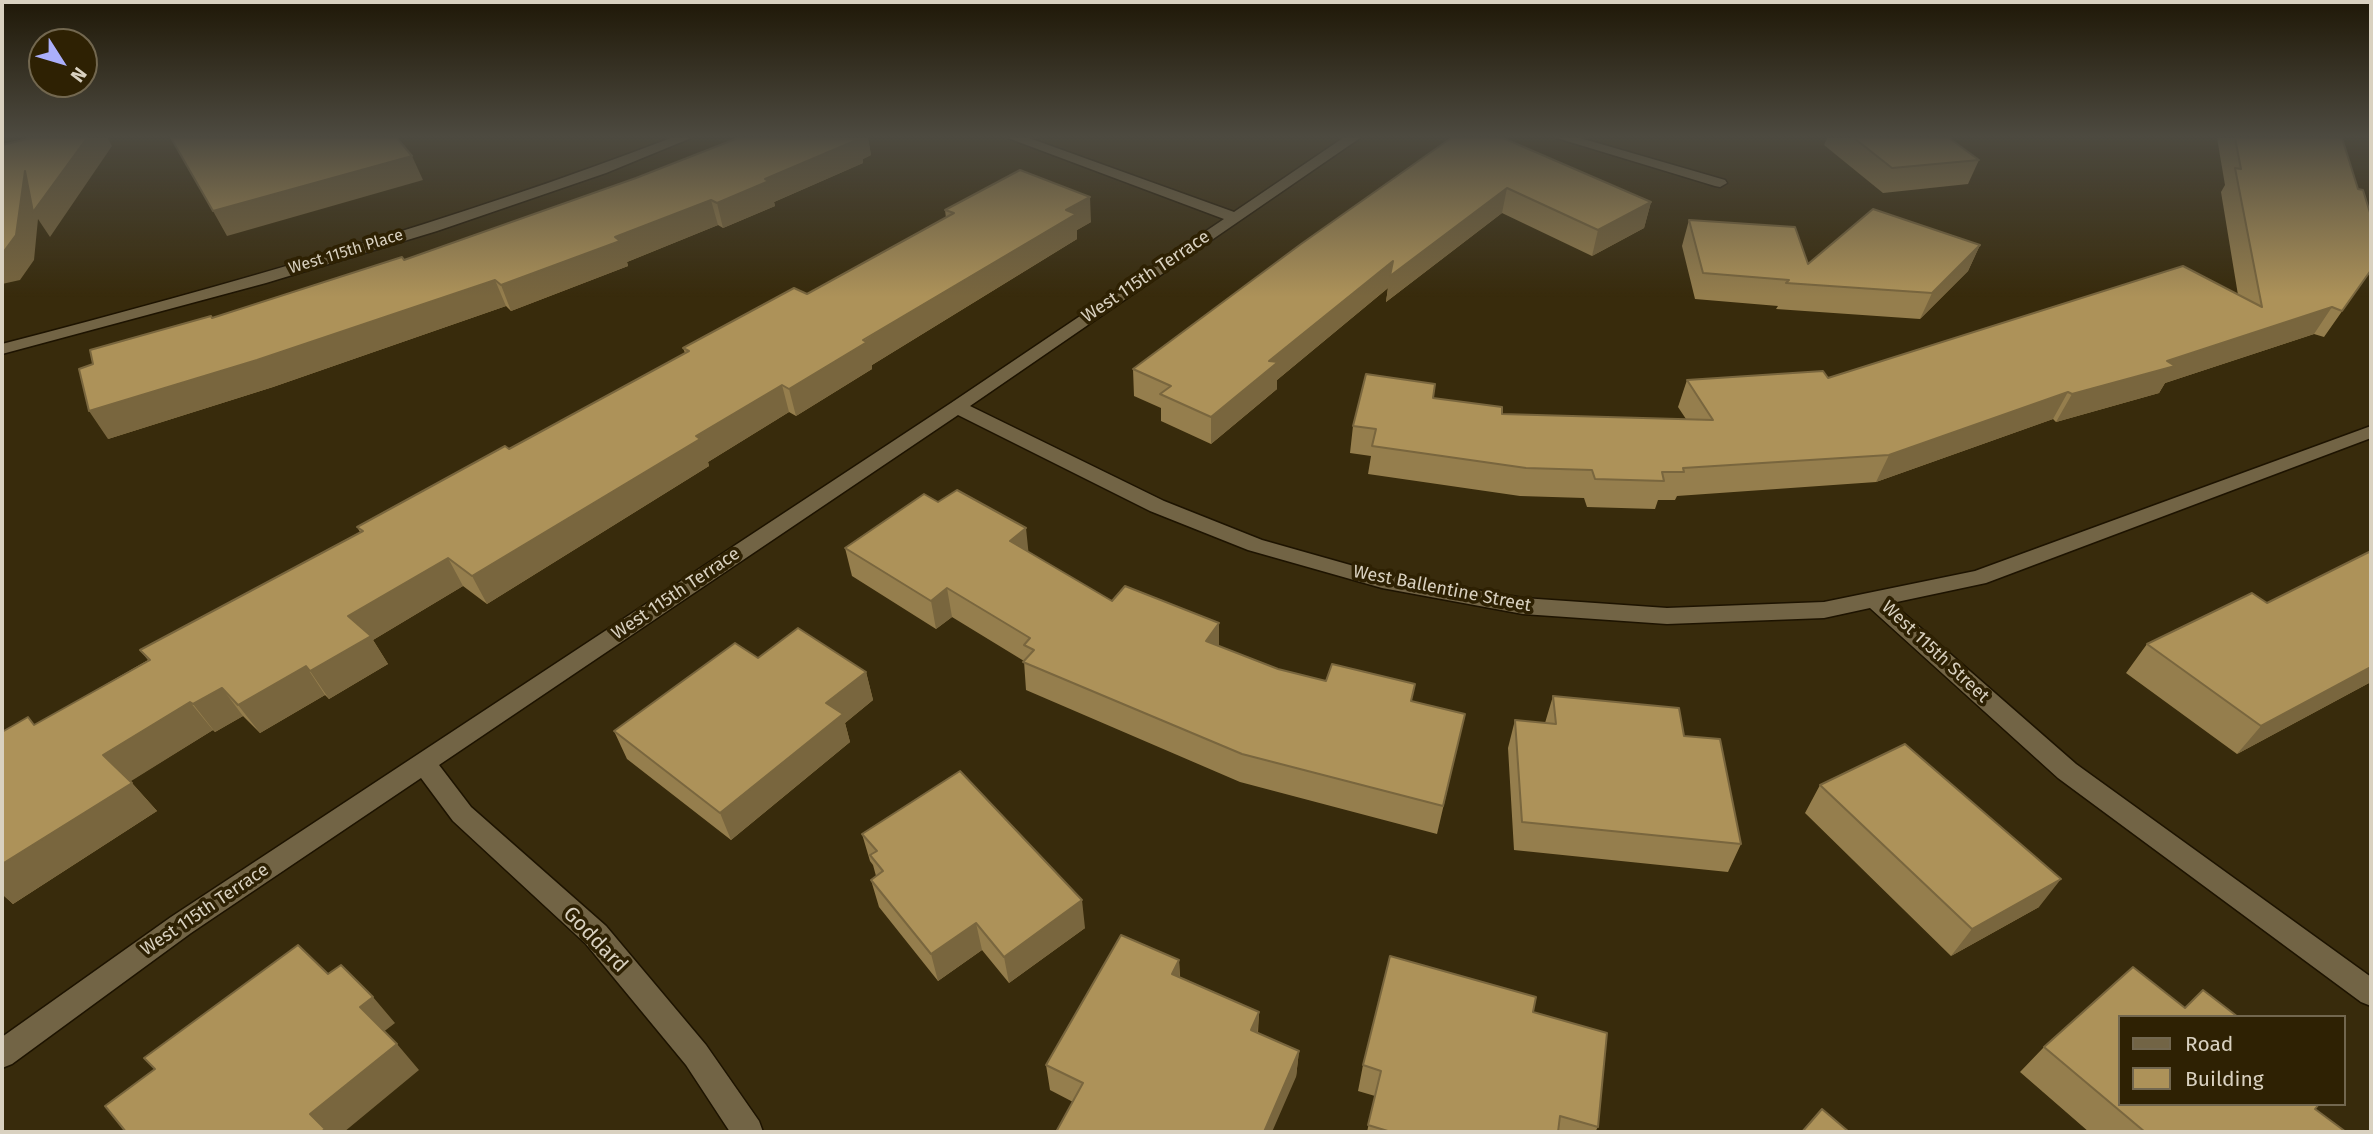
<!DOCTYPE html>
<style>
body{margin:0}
#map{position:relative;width:2373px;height:1134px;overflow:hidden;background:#382b0c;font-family:"Fira Sans",sans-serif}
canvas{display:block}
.frame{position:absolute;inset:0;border:4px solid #d9d1c0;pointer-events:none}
.legend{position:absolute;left:2118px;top:1015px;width:228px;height:91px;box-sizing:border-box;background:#2e2103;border:2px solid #72674f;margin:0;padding:9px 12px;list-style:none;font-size:21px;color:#d9d1c0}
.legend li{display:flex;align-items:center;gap:14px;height:35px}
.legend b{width:35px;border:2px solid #72674f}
.north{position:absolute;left:28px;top:28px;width:70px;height:70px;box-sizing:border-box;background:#2e2103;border:2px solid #72674f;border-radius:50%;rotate:127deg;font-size:19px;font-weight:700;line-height:28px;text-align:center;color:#d9d1c0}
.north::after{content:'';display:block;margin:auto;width:24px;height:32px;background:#abaffb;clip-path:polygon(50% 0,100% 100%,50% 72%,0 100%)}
</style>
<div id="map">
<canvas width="2373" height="1134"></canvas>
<div class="frame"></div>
<ul class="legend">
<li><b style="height:9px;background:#726445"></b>Road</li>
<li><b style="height:19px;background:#ad9259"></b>Building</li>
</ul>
<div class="north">N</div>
</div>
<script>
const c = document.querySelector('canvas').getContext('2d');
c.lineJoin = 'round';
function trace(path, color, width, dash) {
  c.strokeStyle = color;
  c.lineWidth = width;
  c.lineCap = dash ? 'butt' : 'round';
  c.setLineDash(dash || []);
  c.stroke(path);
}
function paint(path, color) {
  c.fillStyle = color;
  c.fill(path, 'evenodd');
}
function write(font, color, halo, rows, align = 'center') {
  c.font = font + ' "Fira Sans",sans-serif';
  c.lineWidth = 7;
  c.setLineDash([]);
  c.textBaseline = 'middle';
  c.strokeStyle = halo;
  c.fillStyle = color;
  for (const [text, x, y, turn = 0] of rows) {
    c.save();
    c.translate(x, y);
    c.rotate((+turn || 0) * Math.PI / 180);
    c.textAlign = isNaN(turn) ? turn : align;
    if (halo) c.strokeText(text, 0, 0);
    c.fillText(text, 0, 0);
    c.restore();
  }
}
const minor = new Path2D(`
 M 671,138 L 691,138 L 606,173 L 437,231 L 266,283 L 2,354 L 2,344 C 228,285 452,222 671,138 Z
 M 1008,138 L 1029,138 L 1234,212 L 1343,138 L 1360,138 L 970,406 L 1164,501 L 1262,540 L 1382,574 L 1523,598 L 1667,608 L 1824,602 L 1975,571 L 2371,426 L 2371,438 L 1986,583 L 1892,603 L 2076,764 L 2371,977 L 2371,1006 L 2361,1002 L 2058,778 L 1870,608 L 1824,618 L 1667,624 L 1523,614 L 1382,588 L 1248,550 L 1150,511 L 958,415 L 439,765 L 471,807 L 606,926 L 706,1045 L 759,1121 L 763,1132 L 730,1132 L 686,1065 L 586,944 L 453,821 L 421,778 L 191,933 L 12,1064 L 2,1068 L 2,1037 L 171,917 L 951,403 L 1224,219 Z
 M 1557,138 L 1580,138 L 1725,180 L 1727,183 L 1720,187 L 1715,186 Z`);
trace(minor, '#1d1300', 3);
paint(minor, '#726445');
paint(new Path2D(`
 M 738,138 L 868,138 L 871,155 L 863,159 L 863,163 L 774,202 L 775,206 L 723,228 L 718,225 L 627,262 L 628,266 L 511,311 L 506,306 L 273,387 L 108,439 L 212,318 L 404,260 L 636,178 Z
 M 1451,138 L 1651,202 L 1644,228 L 1592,256 L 1502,213 L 1386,302 L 1388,288 L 1277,380 L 1277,389 L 1211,444 L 1161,421 L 1161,408 L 1134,396 L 1133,369 Z
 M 1827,138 L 1949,138 L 1979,160 L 1968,184 L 1883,193 L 1824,145 Z
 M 2217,138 L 2342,138 L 2371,270 L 2324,337 L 2314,334 L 2165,383 L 2159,393 L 2056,422 L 2053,419 L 1876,482 L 1677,496 L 1675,500 L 1658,500 L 1655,509 L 1587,507 L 1584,498 L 1520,496 L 1368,474 L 1371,456 L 1350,453 L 1353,426 L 1433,398 L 1502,414 L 1686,419 L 1678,407 L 1687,380 L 1828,378 L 2238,295 L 2221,192 L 2225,185 Z
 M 945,210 L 1091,222 L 1077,230 L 1077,239 L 872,365 L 872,369 L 796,416 L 789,412 L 708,462 L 709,466 L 487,604 L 463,586 L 373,640 L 388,664 L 329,699 L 325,695 L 260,733 L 243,716 L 215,732 L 213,730 L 130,781 L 157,811 L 13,904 L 2,894 L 2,732 L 35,725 L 148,660 L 140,650 L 360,532 L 357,527 L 509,449 L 685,353 L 683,348 L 807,294 L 946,218 Z
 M 1689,220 L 1808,264 L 1980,245 L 1968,271 L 1920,319 L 1776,309 L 1778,306 L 1695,299 L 1682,246 Z
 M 845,548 L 1029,552 L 1112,601 L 1219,646 L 1278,669 L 1465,714 L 1437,834 L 1240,782 L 1026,690 L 1024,661 L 952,617 L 936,629 L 852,576 Z
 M 2371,551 L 2371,685 L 2369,683 L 2237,754 L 2126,673 L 2147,644 L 2267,603 Z
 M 758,658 L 866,672 L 873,700 L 845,723 L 850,742 L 731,840 L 627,759 L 614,731 Z
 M 1553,696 L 1684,736 L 1741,844 L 1728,872 L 1514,850 L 1508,748 L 1515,720 L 1545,723 Z
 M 1820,785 L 2039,907 L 1951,956 L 1805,813 Z
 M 862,834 L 1085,928 L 1009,983 L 982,950 L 938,981 L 879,907 L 871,880 L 876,876 L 873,865 L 870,861 Z
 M 1179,960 L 1180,977 L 1259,1012 L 1258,1033 L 1299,1051 L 1296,1077 L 1073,1102 L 1050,1090 L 1046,1065 Z
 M 1533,1012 L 1598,1127 L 1595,1132 L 1367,1132 L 1375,1096 L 1358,1091 L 1363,1065 Z
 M 2044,1047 L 2315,1109 L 2346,1132 L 2089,1132 L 2020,1072 Z`), '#957e4d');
paint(new Path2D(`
 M 87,138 L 108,138 L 112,146 L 50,237 L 38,219 L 34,260 L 20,280 L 2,284 L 2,254 L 25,171 Z
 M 854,138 L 868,138 L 871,155 L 863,159 L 863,163 L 774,202 L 775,206 L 723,228 L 717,203 L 765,179 Z
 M 412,156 L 423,180 L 227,236 L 213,211 Z
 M 1507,188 L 1502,213 L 1386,302 L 1388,288 L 1277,380 L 1277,389 L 1211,444 L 1211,417 L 1269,361 L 1393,261 Z
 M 1090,197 L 1091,222 L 1077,230 L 1077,239 L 872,365 L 872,369 L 796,416 L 789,389 L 1066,210 Z
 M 711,200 L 718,225 L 627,262 L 628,266 L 511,311 L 501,285 L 615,237 Z
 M 1651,202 L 1644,228 L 1592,256 L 1598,230 Z
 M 1980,245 L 1968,271 L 1920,319 L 1932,293 Z
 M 495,280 L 506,306 L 273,387 L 108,439 L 89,411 Z
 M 2332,307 L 2314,334 L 2165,383 L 2159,393 L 2056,422 L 2072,394 L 2167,361 Z
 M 782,385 L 789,412 L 708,462 L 709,466 L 487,604 L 472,576 L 696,436 Z
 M 2068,392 L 2053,419 L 1876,482 L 1889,455 Z
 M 1026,528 L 1029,557 L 1010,541 Z
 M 448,558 L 463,586 L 373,640 L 388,664 L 329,699 L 310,671 L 348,616 Z
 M 947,588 L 952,617 L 936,629 L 931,601 Z
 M 1219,623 L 1219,651 L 1206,641 Z
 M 306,666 L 325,695 L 260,733 L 238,705 Z
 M 2371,667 L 2371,680 L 2369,683 L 2237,754 L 2261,726 Z
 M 866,672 L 873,700 L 845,723 L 850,742 L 731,840 L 720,813 L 826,703 Z
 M 222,688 L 243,716 L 215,732 L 193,704 Z
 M 190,702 L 213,730 L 128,783 L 103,755 Z
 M 132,783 L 157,811 L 13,904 L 2,894 L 2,864 Z
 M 2061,879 L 2039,907 L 1951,956 L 1972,929 Z
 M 1082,900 L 1085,928 L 1009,983 L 1004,957 Z
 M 976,923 L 982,950 L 938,981 L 931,954 Z
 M 1179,960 L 1180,987 L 1172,974 Z
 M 373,997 L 395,1023 L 382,1033 L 360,1007 Z
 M 1259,1012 L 1257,1039 L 1251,1030 Z
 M 397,1044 L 419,1070 L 344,1132 L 321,1132 L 310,1114 Z
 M 1299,1051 L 1296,1077 L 1272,1132 L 1264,1132 Z`), '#79663e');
const building = new Path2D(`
 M 31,138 L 87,138 L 33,212 L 25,171 L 16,235 L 2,254 L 2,145 Z
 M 171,138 L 397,138 L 412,156 L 213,211 Z
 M 738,138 L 859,139 L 765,179 L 769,181 L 717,203 L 711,200 L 615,237 L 620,241 L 501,285 L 495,280 L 257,360 L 89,411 L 79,369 L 93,364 L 90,350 L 211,316 L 212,318 L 402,257 L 404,260 L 636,178 Z
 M 1451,138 L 1503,138 L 1651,202 L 1598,230 L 1507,188 L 1390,276 L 1393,261 L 1269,361 L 1278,362 L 1211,417 L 1160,394 L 1171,386 L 1133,369 L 1301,244 Z
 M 1854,138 L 1949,138 L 1979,160 L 1892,168 Z
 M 2235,138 L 2342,138 L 2358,189 L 2363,190 L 2371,216 L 2371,270 L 2342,311 L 2332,307 L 2167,361 L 2175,366 L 2072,394 L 2068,392 L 1889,455 L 1683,468 L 1684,472 L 1662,472 L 1664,481 L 1595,479 L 1592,470 L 1526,468 L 1372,446 L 1376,429 L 1353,426 L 1366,374 L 1435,384 L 1433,398 L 1502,407 L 1502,414 L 1713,420 L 1687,380 L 1823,371 L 1828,378 L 2183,266 L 2262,307 L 2235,168 L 2241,169 Z
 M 1020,170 L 1090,197 L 1066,210 L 1076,214 L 863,340 L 867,342 L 789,389 L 782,385 L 696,436 L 700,439 L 472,576 L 448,558 L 348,616 L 371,636 L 310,671 L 306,666 L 238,705 L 222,688 L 193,704 L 190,702 L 103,755 L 132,783 L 2,864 L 2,732 L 28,717 L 34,725 L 150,660 L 140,650 L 363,531 L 357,527 L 505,446 L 509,449 L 689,351 L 683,348 L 794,288 L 807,294 L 954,213 L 945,210 Z
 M 1873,209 L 1980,245 L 1932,293 L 1786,283 L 1789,280 L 1703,273 L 1689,220 L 1795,227 L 1808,264 Z
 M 957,490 L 1026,528 L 1010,541 L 1112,601 L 1125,586 L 1219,623 L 1206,641 L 1278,669 L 1326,681 L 1332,664 L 1415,684 L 1411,701 L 1465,714 L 1443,806 L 1242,754 L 1023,662 L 1034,650 L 1024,645 L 1030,638 L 947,588 L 931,601 L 845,548 L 924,494 L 938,502 Z
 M 2371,551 L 2371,667 L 2261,726 L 2147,644 L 2252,593 L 2267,603 Z
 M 798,628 L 866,672 L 826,703 L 843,714 L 720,813 L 614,731 L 735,643 L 758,658 Z
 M 1553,696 L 1679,708 L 1684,736 L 1720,739 L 1741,844 L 1522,822 L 1515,720 L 1556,724 Z
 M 1905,744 L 2061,879 L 1972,929 L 1820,785 Z
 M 960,771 L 1082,900 L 1004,957 L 976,923 L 931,954 L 871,880 L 883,871 L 870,855 L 877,851 L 862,834 Z
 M 1121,935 L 1179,960 L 1172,974 L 1259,1012 L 1251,1030 L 1299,1051 L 1264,1132 L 1056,1132 L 1083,1083 L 1046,1065 Z
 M 298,945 L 328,974 L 341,965 L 373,997 L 360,1007 L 397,1044 L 310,1114 L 325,1129 L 321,1132 L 126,1132 L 105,1106 L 155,1069 L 144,1058 Z
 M 1390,956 L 1536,997 L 1533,1012 L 1607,1033 L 1598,1127 L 1560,1116 L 1558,1132 L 1391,1132 L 1368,1125 L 1381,1071 L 1363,1065 Z
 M 2133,967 L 2185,1008 L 2203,990 L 2238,1017 L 2119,1017 L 2119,1104 L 2319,1104 L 2315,1109 L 2346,1132 L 2145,1132 L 2044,1047 Z
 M 1822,1109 L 1849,1132 L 1802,1132 Z`);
paint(building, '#ad9259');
trace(building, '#79663e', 2);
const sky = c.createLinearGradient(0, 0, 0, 297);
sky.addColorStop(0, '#1f1807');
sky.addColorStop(0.46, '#4d4a40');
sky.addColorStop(1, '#4d4a4000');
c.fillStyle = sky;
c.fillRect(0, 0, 2373, 297);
write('16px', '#d9d1c0', '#2e2103', [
 ["West 115th Place",346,252,-17]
]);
write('18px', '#d9d1c0', '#2e2103', [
 ["West 115th Terrace",1146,277,-34],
 ["West Ballentine Street",1442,589,11],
 ["West 115th Terrace",676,594,-34],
 ["West 115th Street",1935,652,43],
 ["West 115th Terrace",205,910,-34]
]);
write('21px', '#d9d1c0', '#2e2103', [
 ["Goddard",595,940,46]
]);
</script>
